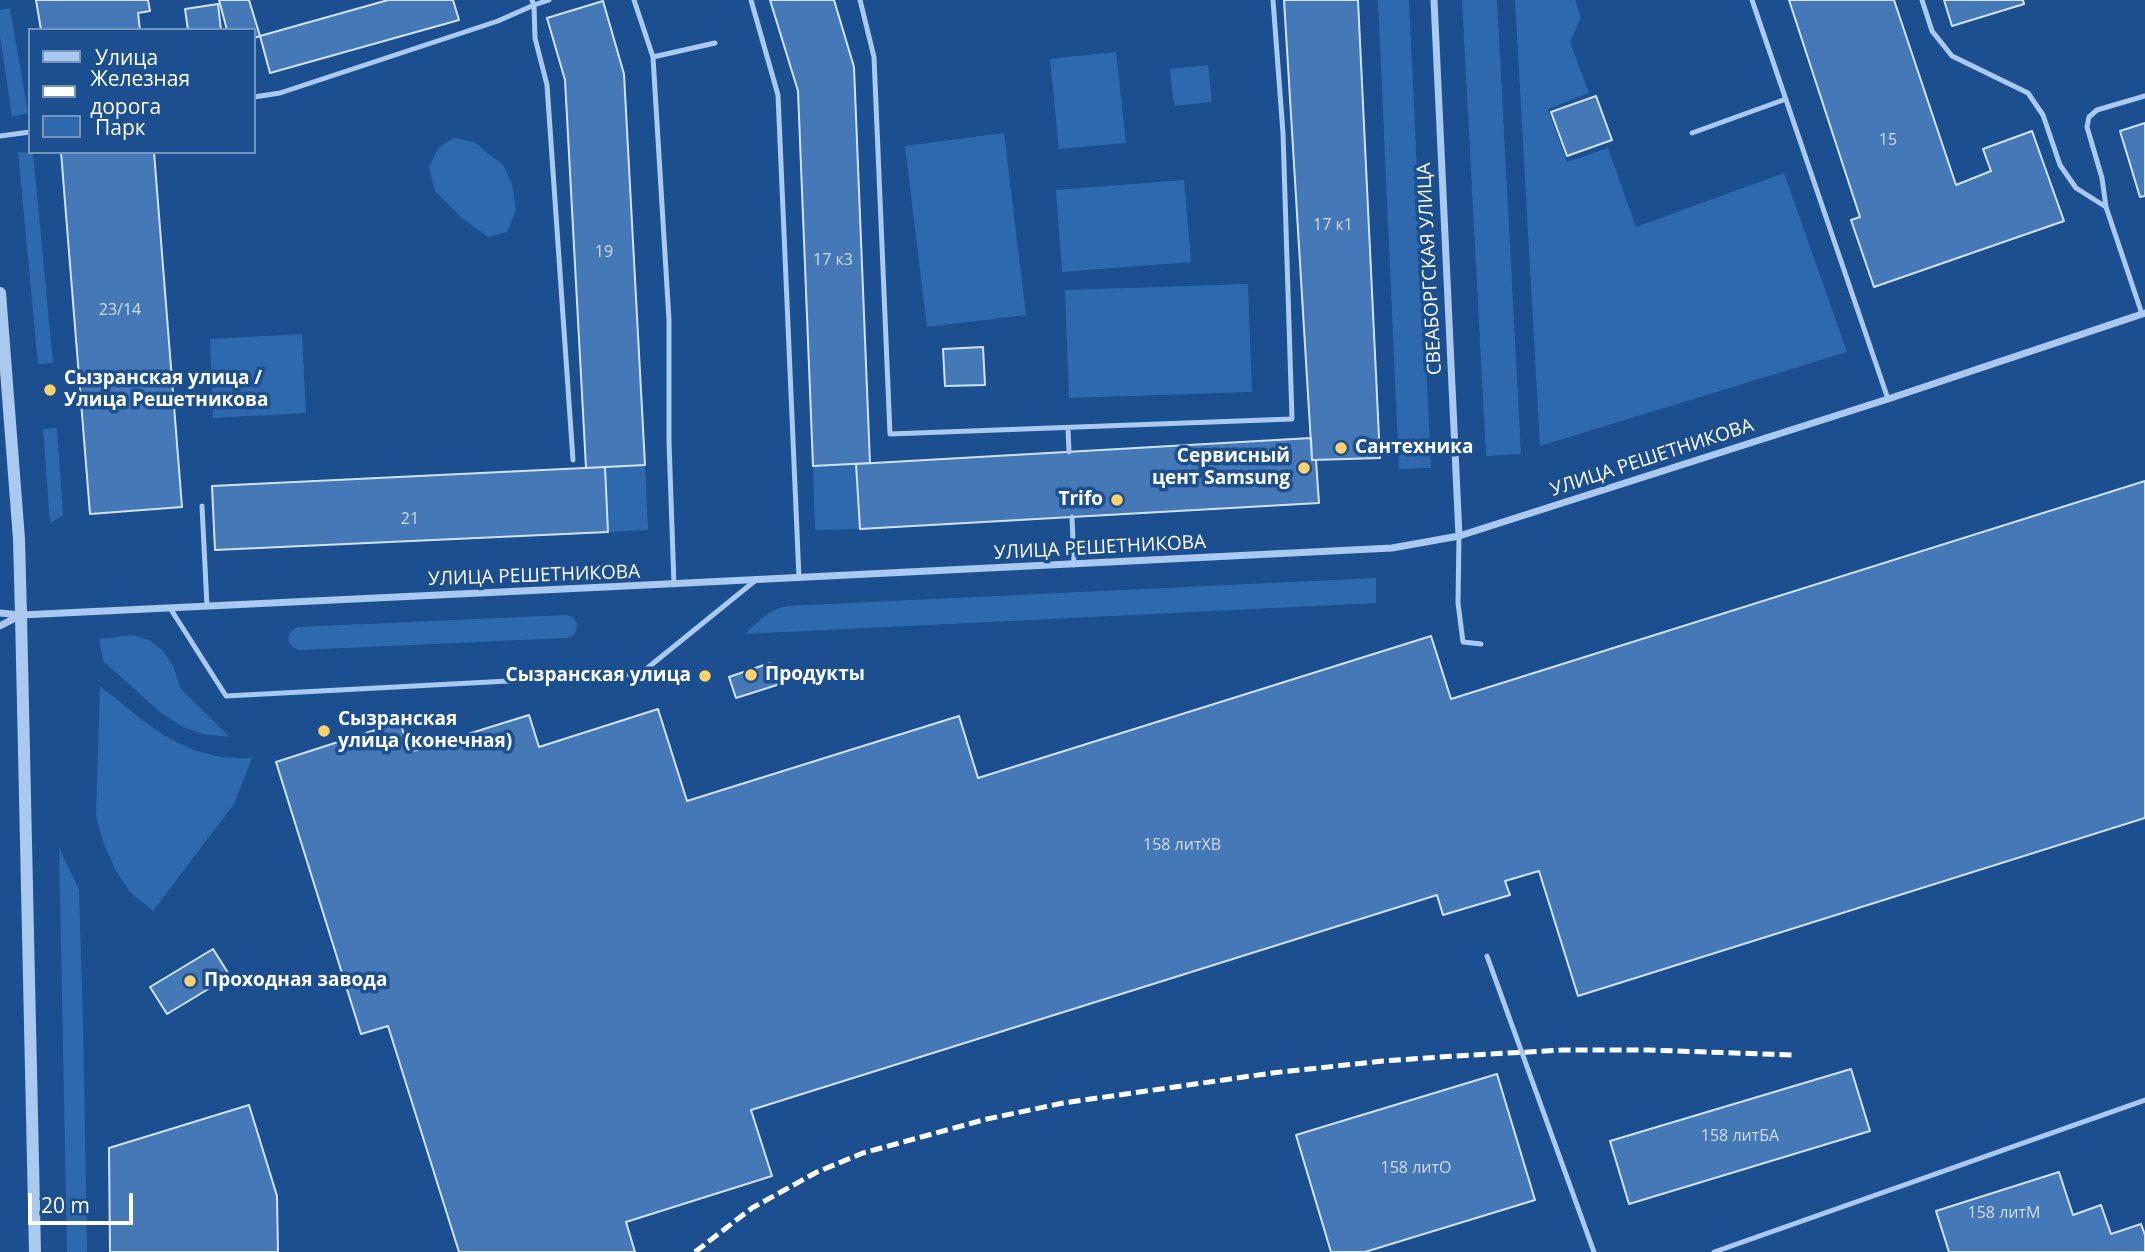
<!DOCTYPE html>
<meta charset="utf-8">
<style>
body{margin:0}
#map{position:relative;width:2145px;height:1252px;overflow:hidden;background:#1b4f8f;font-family:"Open Sans",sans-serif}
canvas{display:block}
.legend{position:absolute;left:28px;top:28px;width:228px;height:126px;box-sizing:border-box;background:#1b4f8f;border:2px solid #7695bc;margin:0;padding:9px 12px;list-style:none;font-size:21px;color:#fff}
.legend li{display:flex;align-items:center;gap:14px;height:35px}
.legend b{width:35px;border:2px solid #7695bc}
.scale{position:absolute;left:28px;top:1193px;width:105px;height:32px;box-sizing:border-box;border:4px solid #fff;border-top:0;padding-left:9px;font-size:21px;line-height:24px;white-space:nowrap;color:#fff;-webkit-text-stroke:5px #1b4f8f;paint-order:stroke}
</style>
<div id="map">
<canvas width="2145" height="1252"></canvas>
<ul class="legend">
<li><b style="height:9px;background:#a9c9ee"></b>Улица</li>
<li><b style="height:9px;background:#fff"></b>Железная дорога</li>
<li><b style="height:19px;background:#2e69ad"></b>Парк</li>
</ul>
<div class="scale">20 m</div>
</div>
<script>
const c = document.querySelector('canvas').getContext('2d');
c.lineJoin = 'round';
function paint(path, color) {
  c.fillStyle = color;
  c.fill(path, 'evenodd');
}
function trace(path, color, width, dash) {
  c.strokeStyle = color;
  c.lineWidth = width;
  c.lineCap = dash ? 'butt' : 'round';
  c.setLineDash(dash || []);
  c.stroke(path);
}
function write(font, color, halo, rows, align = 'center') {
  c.font = font + ' "Open Sans",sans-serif';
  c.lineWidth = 7;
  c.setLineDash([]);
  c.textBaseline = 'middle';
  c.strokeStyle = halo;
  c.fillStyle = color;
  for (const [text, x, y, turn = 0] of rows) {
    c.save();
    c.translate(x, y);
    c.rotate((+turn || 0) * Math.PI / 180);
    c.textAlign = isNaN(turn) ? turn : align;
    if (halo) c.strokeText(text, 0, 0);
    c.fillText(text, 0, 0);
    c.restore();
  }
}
paint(new Path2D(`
 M 1378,0 L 1409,0 L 1431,468 L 1399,469 Z
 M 1462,0 L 1497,0 L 1521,454 L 1486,456 Z
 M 1515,0 L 1575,0 L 1581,18 L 1570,42 L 1589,93 L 1548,109 L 1567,162 L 1608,148 L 1636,227 L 1784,173 L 1847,352 L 1540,446 Z
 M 10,8 L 28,113 L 12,117 L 0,35 L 0,10 Z
 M 1116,52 L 1126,143 L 1059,149 L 1050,59 Z
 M 1208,65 L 1212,102 L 1174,106 L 1170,69 Z
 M 1004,133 L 1026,315 L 927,327 L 905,146 Z
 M 454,138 L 474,142 L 503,165 L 512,184 L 516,210 L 507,232 L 488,237 L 462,218 L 435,191 L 429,167 L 439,147 Z
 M 18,152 L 33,153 L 53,363 L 38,364 Z
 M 1184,180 L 1191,262 L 1062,272 L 1056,190 Z
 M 1248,284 L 1252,392 L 1069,398 L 1065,290 Z
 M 302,334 L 306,413 L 213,418 L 210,339 Z
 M 57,428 L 63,515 L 50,523 L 43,429 Z
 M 856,464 L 860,529 L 815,530 L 813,466 Z
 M 645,465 L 648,530 L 608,532 L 605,467 Z
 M 1376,578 L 1376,603 L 745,634 C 758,621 769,610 787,606 Z
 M 566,615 L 572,617 L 577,623 C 577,632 575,635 567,638 L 300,650 C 285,646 285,633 298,627 Z
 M 132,635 L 151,641 L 164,652 L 173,666 L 181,689 L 230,737 L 203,734 L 183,727 L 161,713 L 103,661 L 99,639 Z
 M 100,686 C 151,726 183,761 252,758 L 234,804 L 153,911 L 130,892 L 116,871 L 103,842 L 96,816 Z
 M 59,847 L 79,890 L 83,1022 L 87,1252 L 67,1252 Z`), '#2e69ad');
const building = new Path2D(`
 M 36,0 L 148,0 L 150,11 L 138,13 L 140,30 L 41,30 Z
 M 219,0 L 249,0 L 260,36 L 254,38 L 254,30 L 227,30 Z
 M 388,0 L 453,0 L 459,20 L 270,73 L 260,36 Z
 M 770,0 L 834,0 L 854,67 L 870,463 L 813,466 L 798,91 Z
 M 1284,0 L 1358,0 L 1380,458 L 1312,460 Z
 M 1789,0 L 1894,0 L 1956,185 L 1991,171 L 1983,149 L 2032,131 L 2064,221 L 1874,287 L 1851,220 L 1860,217 Z
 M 1944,0 L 2023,0 L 2024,4 L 1952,26 Z
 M 603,1 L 624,74 L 645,465 L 586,468 L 565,80 L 547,18 Z
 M 218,4 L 221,30 L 188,30 L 185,9 Z
 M 1596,96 L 1612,140 L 1567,156 L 1551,112 Z
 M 2145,123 L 2145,196 L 2140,197 L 2120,131 Z
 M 61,152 L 154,152 L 182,507 L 90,514 Z
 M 983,347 L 985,385 L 945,386 L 943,349 Z
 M 1311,438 L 1312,460 L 1316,460 L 1319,503 L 860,529 L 856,464 Z
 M 605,467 L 608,532 L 215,550 L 212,486 Z
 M 2145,481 L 2145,818 L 1578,996 L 1539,871 L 1505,881 L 1510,895 L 1443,915 L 1437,895 L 751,1110 L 772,1176 L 626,1222 L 635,1252 L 459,1252 L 388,1026 L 361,1034 L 276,762 L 400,722 L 410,752 L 529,715 L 539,747 L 658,709 L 687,801 L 959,716 L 978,778 L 1431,636 L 1451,699 Z
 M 770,663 L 777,685 L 736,698 L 729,677 Z
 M 213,949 L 230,976 L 167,1014 L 150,987 Z
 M 1851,1069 L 1870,1131 L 1629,1204 L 1610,1141 Z
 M 1497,1074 L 1535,1200 L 1365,1252 L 1331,1252 L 1296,1135 Z
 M 249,1105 L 277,1196 L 278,1252 L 110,1252 L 109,1148 Z
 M 2059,1172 L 2073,1215 L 2101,1205 L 2111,1234 L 2141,1224 L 2145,1235 L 2145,1252 L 1949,1252 L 1936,1211 Z`);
paint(building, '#4478b7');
trace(building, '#cfe3fa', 2);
trace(new Path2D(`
 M 549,0 L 534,5 L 535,38 L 547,85 L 573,460
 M 634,0 L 653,57 L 669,320 L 669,442 L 674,585
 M 751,0 L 778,95 L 799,578
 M 860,0 L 874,57 L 890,434 L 1292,419 L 1283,133 L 1273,0
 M 1752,0 L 1888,399
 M 1922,0 L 1932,31 L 1952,56 L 2028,93 L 2043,115 L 2060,165 L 2076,188 L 2106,207
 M 653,57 L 715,43
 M 254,97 L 280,93 L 498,21 L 534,5 L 532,0
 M 1692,133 L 1786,99
 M 0,136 L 30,132
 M 2142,314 L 2106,207 L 2102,178 L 2087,127 L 2089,117 L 2097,110 L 2145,96
 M 1068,428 L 1069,452
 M 202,506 L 207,606
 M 1072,517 L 1074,565
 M 1459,536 L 1458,603 L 1463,642 L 1481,644
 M 170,608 L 226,696 L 640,674 L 756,580
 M 1487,956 L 1594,1252
 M 1714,1252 L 2145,1100`), '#a9c9ee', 5);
trace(new Path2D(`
 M 1434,0 L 1459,536
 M 0,613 L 21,615 C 478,591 935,574 1392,548 L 1459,536 L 1888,399 L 2145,313
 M 0,626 L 21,615`), '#a9c9ee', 7);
trace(new Path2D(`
 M 0,293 L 19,539 L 21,615 L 35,1252`), '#a9c9ee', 12);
trace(new Path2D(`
 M 695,1252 L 752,1208 L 817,1172 L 863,1153 L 987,1119 L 1063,1103 L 1272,1073 L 1383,1061 L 1455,1056 L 1563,1050 L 1649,1050 L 1795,1055`), '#fff', 5, [12, 5]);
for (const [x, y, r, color] of [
 [50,390,7,"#ffd166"],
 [1341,448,7,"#ffd166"],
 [1304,468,7,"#ffd166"],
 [1117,500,7,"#ffd166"],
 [751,675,7,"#ffd166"],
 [705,676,7,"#ffd166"],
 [324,731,7,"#ffd166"],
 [190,981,7,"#ffd166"]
]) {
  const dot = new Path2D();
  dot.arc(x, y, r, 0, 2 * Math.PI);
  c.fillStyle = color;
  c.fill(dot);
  trace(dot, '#1b4f8f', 2.5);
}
write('16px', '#d0dded', null, [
 ["15",1888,140],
 ["17 к1",1333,225],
 ["19",604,252],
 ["17 к3",833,260],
 ["23/14",120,310],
 ["21",410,519],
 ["158 литХВ",1182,845],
 ["158 литБА",1740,1136],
 ["158 литО",1416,1168],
 ["158 литМ",2004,1213]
]);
write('19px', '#fff', '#1b4f8f', [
 ["СВЕАБОРГСКАЯ УЛИЦА",1430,269,-93],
 ["УЛИЦА РЕШЕТНИКОВА",1652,458,-18],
 ["УЛИЦА РЕШЕТНИКОВА",1100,548,-3],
 ["УЛИЦА РЕШЕТНИКОВА",534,576,-2]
]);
write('bold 19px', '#fff', '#1b4f8f', [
 ["Сызранская улица /",64,379],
 ["Улица Решетникова",64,401],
 ["Сантехника",1355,448],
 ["Сервисный",1290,457,"right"],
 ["цент Samsung",1290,479,"right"],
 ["Trifo",1103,500,"right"],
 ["Продукты",765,675],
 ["Сызранская улица",691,676,"right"],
 ["Сызранская",338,720],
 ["улица (конечная)",338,742],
 ["Проходная завода",204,981]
], 'left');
</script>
